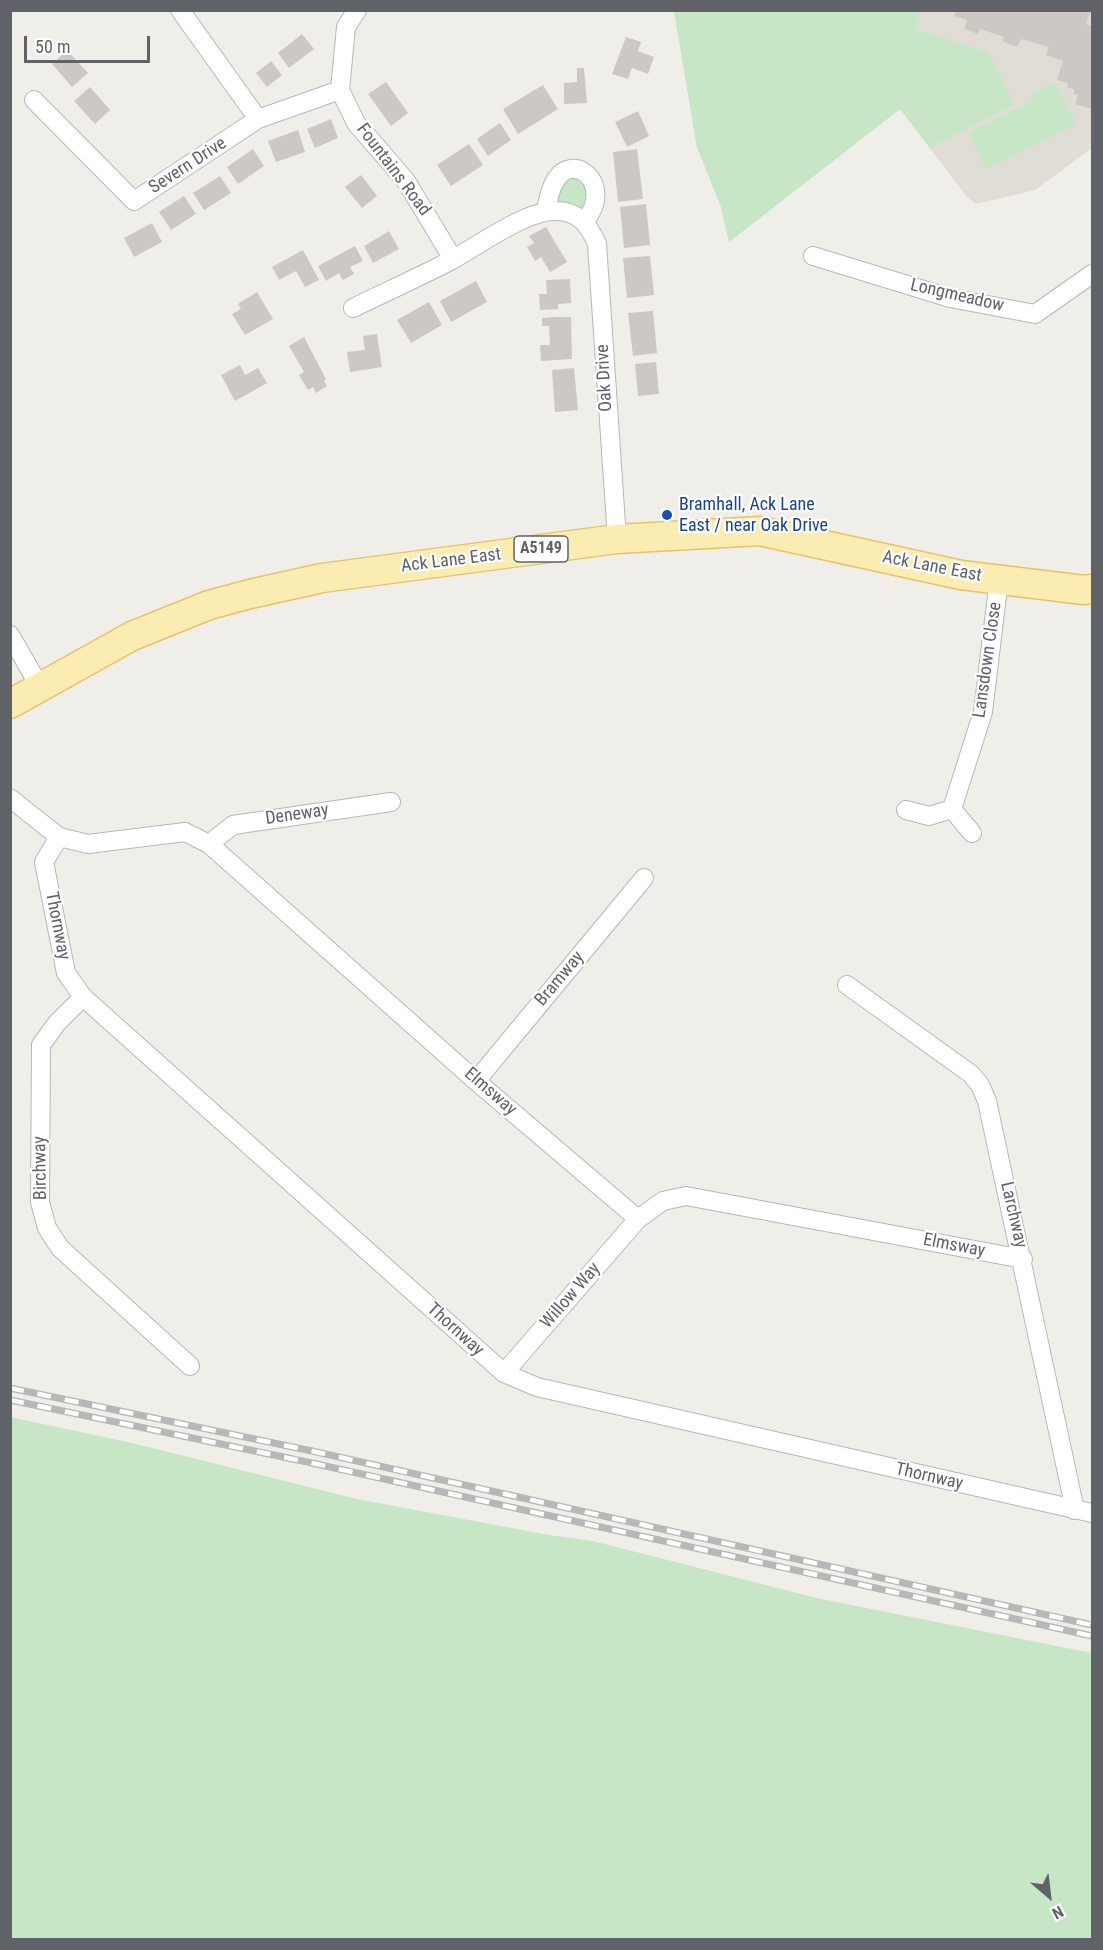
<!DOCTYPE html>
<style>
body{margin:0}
#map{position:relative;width:1103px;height:1950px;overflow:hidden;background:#f0eee8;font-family:"Roboto Condensed",sans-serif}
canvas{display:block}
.frame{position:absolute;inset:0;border:12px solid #5f6367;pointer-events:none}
.north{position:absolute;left:1019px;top:1866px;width:60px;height:60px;-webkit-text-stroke:4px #fff;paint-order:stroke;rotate:152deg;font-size:16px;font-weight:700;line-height:24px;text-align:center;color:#5f6367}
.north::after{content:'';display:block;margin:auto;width:21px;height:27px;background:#5f6367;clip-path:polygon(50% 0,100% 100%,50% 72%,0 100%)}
.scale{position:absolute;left:24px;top:36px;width:126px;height:27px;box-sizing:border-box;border:3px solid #5f6367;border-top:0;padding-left:8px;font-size:18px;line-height:21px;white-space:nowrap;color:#5f6367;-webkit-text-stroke:4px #fff;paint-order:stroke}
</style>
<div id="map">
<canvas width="1103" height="1950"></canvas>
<div class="frame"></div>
<div class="north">N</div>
<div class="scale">50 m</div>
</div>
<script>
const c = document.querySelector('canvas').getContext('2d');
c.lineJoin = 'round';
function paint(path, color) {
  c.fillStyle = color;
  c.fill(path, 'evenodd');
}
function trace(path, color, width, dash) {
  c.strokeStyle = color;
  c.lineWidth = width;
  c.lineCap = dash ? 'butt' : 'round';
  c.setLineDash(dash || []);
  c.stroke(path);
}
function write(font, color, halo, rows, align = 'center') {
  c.font = font + ' "Roboto Condensed",sans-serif';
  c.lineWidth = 4.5;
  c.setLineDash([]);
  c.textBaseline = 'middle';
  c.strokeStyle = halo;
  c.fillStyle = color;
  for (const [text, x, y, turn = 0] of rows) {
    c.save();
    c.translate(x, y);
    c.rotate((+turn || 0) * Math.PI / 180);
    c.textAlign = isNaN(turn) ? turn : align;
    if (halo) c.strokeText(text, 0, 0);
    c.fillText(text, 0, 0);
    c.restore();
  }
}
paint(new Path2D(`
 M 674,11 L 1092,11 L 1092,148 L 1035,190 L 976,204 L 967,197 L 900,109 L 729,242 L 721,207 L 697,147 Z`), '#e0ddd6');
paint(new Path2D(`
 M 674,11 L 920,11 L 915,29 L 988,53 L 1015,104 L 930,148 L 900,109 L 729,242 L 721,207 L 697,147 Z
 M 1055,82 L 1076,124 L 986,169 L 968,133 L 1034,100 L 1032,93 Z
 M 585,171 L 592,213 L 554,211 L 553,184 Z
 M 10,1417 L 132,1443 L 357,1499 L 549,1535 L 593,1541 L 821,1599 L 1092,1653 L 1092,1939 L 11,1939 Z`), '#c7e6c6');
paint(new Path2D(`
 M 956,10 L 1091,10 L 1086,24 L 1092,26 L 1092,109 L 1075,104 L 1078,95 L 1073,94 L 1075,90 L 1067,87 L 1068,83 L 1057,80 L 1063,61 L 1046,55 L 1049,47 L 1021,39 L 1017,47 L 1003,42 L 1004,37 L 980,29 L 978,34 L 964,29 L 967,20 L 954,16 Z
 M 302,34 L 314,49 L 289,68 L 278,53 Z
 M 626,37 L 641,42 L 638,51 L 654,57 L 648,74 L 632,68 L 628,79 L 612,74 Z
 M 67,50 L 88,73 L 72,87 L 52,64 Z
 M 271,61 L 282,75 L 267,87 L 256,73 Z
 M 577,68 L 584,68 L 587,103 L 564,104 L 564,83 L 577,82 Z
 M 386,82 L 408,113 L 391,126 L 368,94 Z
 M 543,85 L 558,109 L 518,134 L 503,109 Z
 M 90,87 L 110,110 L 95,124 L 74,101 Z
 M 638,111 L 649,136 L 627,147 L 615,122 Z
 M 331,119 L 338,138 L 315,148 L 307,129 Z
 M 500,123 L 511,140 L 488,156 L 477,139 Z
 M 298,130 L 305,152 L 276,162 L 268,141 Z
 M 469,144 L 483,165 L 451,186 L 437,165 Z
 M 253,149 L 264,166 L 238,184 L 227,167 Z
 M 637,149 L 643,199 L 618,202 L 613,152 Z
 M 361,175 L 377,196 L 362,208 L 345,187 Z
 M 220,176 L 231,193 L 204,210 L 193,193 Z
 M 184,196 L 196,214 L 171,230 L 159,212 Z
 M 646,204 L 650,245 L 624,248 L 620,207 Z
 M 152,223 L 162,242 L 134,257 L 124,238 Z
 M 546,227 L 567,262 L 550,272 L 541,257 L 535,261 L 527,247 L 534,243 L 529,236 Z
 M 389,231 L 399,249 L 373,263 L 364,246 Z
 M 355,246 L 363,261 L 350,267 L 354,274 L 343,280 L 339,273 L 326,281 L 318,266 Z
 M 303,250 L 319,280 L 305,287 L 296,271 L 279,280 L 272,267 Z
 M 650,256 L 654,295 L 627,298 L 623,258 Z
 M 570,279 L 571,303 L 558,304 L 558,309 L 540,310 L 539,294 L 547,294 L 546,280 Z
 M 476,281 L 487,302 L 451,322 L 440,301 Z
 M 257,292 L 273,319 L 245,335 L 232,314 L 241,309 L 238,304 Z
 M 429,302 L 442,325 L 411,343 L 397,320 Z
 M 653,311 L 657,353 L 633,356 L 628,313 Z
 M 554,317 L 571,317 L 572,359 L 541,361 L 540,345 L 550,345 L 549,326 L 542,326 L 542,318 Z
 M 377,334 L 382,367 L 350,372 L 347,352 L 365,350 L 363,336 Z
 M 304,337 L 326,379 L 324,380 L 327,386 L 316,393 L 313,387 L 308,390 L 299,375 L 304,372 L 289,346 Z
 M 656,362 L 659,394 L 638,396 L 635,364 Z
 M 240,365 L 245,375 L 258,368 L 267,383 L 235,401 L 221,375 Z
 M 574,368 L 578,410 L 555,412 L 552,370 Z`), '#ccc9c4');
const minor = new Path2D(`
 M 180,10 L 258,119
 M 357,10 L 346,27 L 340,90 L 356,123 L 406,181 L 453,259
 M 34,100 L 134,201 L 258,119 L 340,90
 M 545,212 C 548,203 549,193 553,185 C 570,147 616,183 585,221
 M 813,256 L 950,298 L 1035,314 L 1092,274
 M 353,308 C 386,292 419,277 452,260 C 477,246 526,211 554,211 C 578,210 589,225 597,244 L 617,539
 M 10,635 L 40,687
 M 10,798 L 59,837 L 88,844 L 185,832 L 209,844 L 476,1081 L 638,1219 L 663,1201 L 686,1196 L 1023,1259
 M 952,809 L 972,833
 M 906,810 L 929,816 L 952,809 L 983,712 L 999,579
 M 59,837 L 44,862 L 66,973 L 83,997 L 504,1373 L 537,1387 L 1092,1513
 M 209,844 L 233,825 L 391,802
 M 847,985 L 971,1074 L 980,1085 L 987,1101 L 1075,1510
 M 83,997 L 57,1023 L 41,1045 L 40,1202 L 47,1228 L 60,1248 L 190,1366
 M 476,1081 L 644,878
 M 504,1373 L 638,1219`);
const primary = new Path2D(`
 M 10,704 L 132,636 L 209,605 L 250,594 L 322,578 L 617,539 L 760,531 L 961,575 L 1084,590 L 1092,589`);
trace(minor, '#b5b8bb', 20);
trace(primary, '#ebc167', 31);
trace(minor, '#fff', 18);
trace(primary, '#fbedb2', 28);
const rail = new Path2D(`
 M 10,1388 L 312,1451 L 1092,1625
 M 10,1400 L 312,1463 L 1092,1636`);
trace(rail, '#b6b7b7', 7);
trace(rail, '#fff', 4.5, [14]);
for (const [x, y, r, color] of [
 [667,515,6,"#1a4fb4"]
]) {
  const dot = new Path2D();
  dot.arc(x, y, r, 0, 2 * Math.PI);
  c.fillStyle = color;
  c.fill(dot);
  trace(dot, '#fff', 2);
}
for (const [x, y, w] of [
 [541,549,54]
]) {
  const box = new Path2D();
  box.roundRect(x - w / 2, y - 13, w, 26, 4.5);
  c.fillStyle = '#fff';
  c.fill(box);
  trace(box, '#5f6367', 1.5);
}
write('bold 16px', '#5f6367', null, [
 ["A5149",541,549]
]);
write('18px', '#5f6367', '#fff', [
 ["Severn Drive",188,166,-33],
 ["Fountains Road",393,170,53],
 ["Longmeadow",957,296,13],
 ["Oak Drive",605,378,-93],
 ["Ack Lane East",451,561,-7],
 ["Ack Lane East",932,567,11],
 ["Lansdown Close",988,660,-82],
 ["Deneway",297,815,-8],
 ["Thornway",57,926,79],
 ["Bramway",560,979,-50],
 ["Elmsway",490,1092,41],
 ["Birchway",41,1168,-91],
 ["Larchway",1013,1215,77],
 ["Elmsway",954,1246,11],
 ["Willow Way",571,1296,-49],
 ["Thornway",455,1330,42],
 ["Thornway",929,1477,13]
]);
write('18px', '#164399', '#fff', [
 ["Bramhall, Ack Lane",679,505],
 ["East / near Oak Drive",679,526]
], 'left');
</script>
